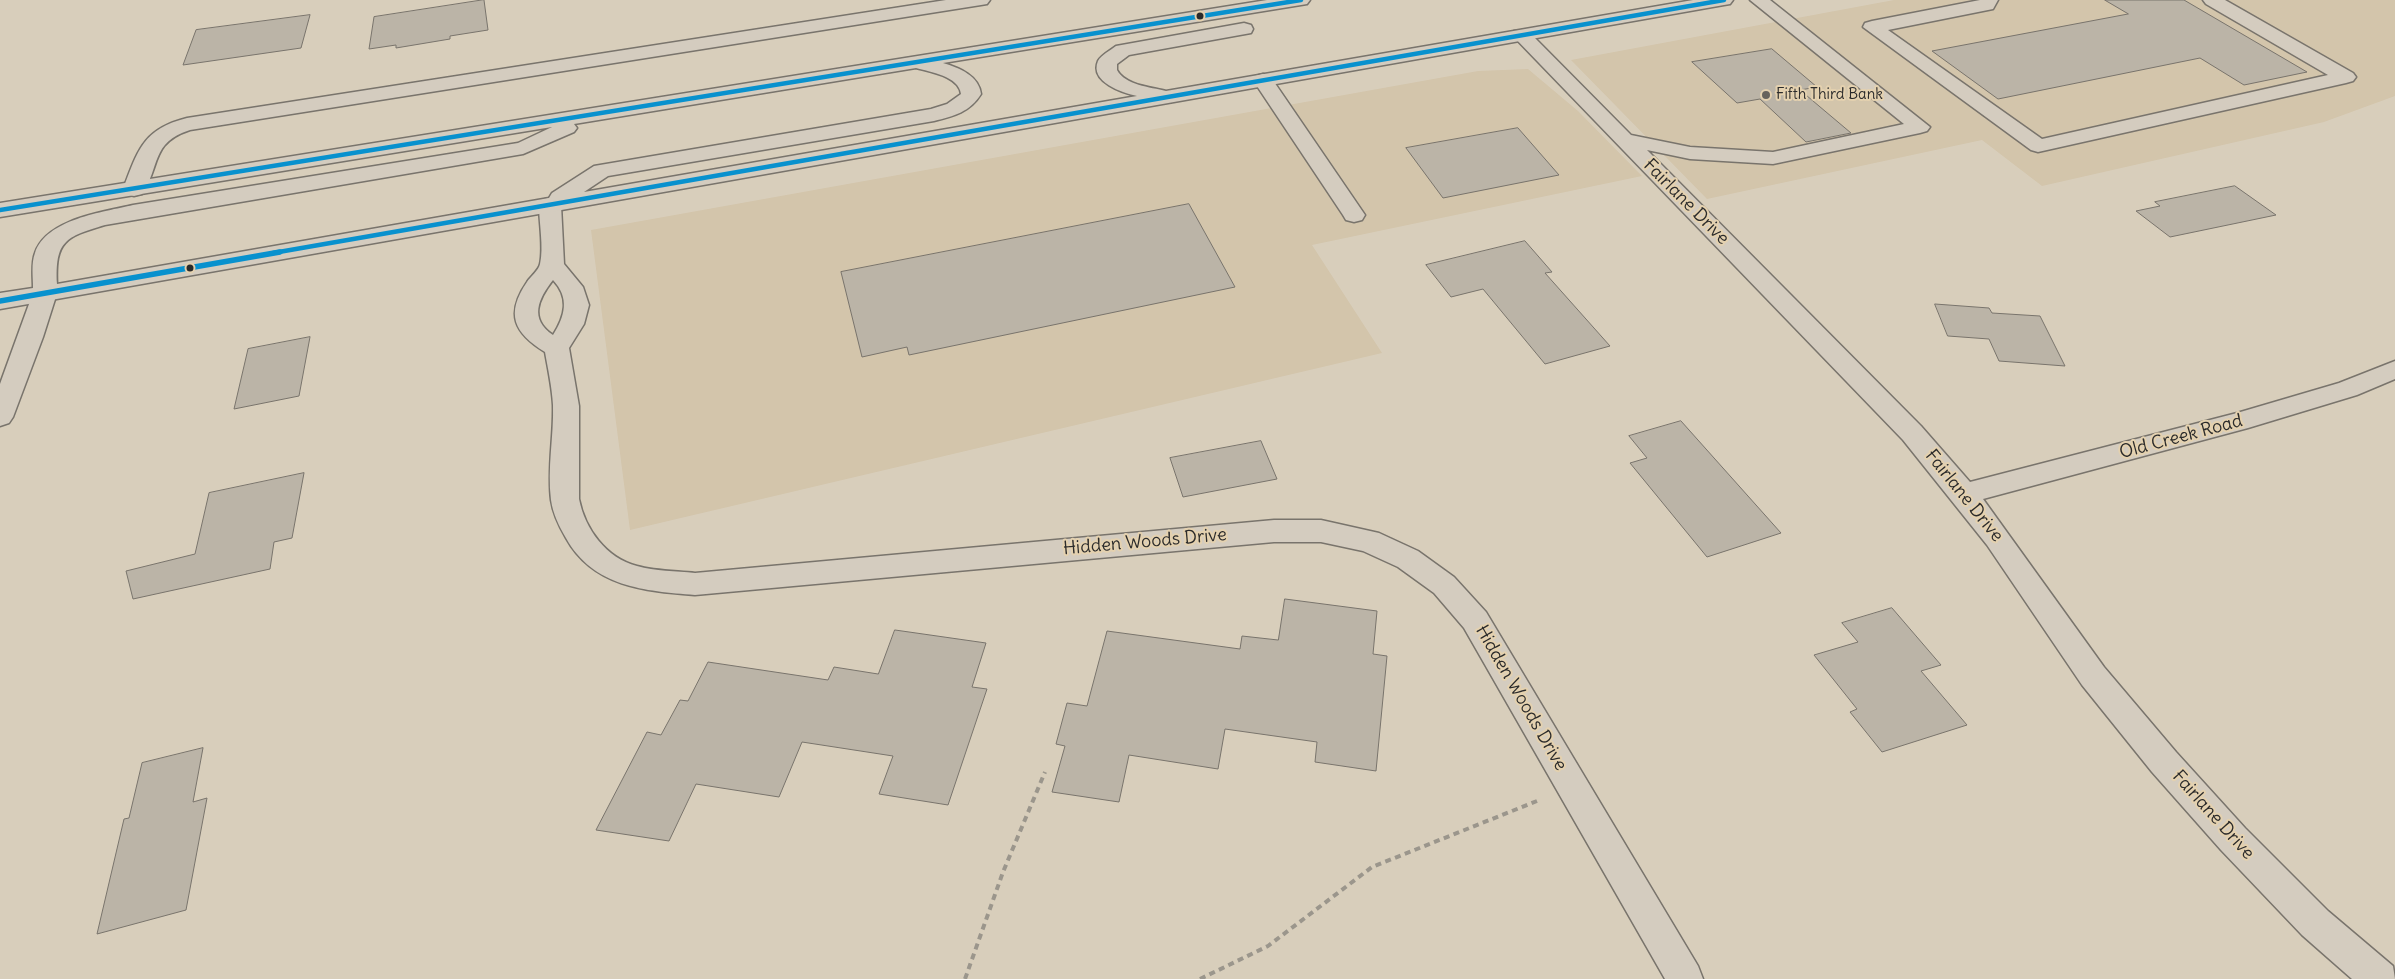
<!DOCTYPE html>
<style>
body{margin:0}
canvas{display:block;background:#d8cebb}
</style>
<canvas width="2395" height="979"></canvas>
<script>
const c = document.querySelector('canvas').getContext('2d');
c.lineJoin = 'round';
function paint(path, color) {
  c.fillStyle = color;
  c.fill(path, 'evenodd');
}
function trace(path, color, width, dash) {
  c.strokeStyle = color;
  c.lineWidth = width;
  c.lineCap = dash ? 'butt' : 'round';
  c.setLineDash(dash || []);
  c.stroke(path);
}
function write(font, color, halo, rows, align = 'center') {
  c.font = font + ' Delius,sans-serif';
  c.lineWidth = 4;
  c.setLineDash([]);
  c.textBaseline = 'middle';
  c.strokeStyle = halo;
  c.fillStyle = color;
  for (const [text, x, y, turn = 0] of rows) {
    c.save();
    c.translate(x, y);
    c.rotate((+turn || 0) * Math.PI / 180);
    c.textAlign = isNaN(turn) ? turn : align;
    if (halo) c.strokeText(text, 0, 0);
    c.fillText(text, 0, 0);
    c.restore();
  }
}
paint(new Path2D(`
 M 1894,0 L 2395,0 L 2395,96 L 2324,122 L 2042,186 L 1982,140 L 1707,199 L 1571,60 Z
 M 1528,69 L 1578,111 L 1642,176 L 1312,245 L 1382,353 L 630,530 L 591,230 L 1478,71 Z`), '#d3c5ab');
const building = new Path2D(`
 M 484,0 L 488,30 L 450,36 L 450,39 L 396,48 L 396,45 L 369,49 L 374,17 Z
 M 2105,0 L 2184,0 L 2307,72 L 2244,85 L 2200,58 L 1998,99 L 1932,51 L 2128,14 Z
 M 310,15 L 301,48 L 183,65 L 196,30 Z
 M 1772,49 L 1817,87 L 1800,90 L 1851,133 L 1806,142 L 1760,99 L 1737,103 L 1692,62 Z
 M 1518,128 L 1559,175 L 1443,198 L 1406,148 Z
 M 2235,186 L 2276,215 L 2170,237 L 2136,211 L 2160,206 L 2155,202 Z
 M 1189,204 L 1235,287 L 909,355 L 907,347 L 862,357 L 841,272 Z
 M 1525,241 L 1552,272 L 1545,273 L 1610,346 L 1545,364 L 1483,289 L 1451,297 L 1426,265 Z
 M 1935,304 L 1989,308 L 1992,313 L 2040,316 L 2065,366 L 1999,361 L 1989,339 L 1948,336 Z
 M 310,337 L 299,396 L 234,409 L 248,349 Z
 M 1681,421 L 1781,533 L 1707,557 L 1630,463 L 1647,458 L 1629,436 Z
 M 1261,441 L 1277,479 L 1183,497 L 1170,458 Z
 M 304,473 L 292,538 L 274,542 L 270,569 L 133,599 L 126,571 L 195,554 L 209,493 Z
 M 1285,599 L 1377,611 L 1373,654 L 1387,656 L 1376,771 L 1315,762 L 1317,742 L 1225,729 L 1218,769 L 1129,755 L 1119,802 L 1052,792 L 1065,746 L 1056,744 L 1067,703 L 1087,706 L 1107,631 L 1240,649 L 1242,636 L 1278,640 Z
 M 1892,608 L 1941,665 L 1921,671 L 1967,725 L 1882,752 L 1850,712 L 1857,709 L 1814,655 L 1858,642 L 1842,623 Z
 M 895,630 L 986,643 L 972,687 L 987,689 L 948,805 L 879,794 L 893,756 L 802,742 L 779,797 L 696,784 L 669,841 L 596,830 L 647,732 L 661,735 L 680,700 L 688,701 L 708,662 L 828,680 L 834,667 L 878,674 Z
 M 203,748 L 193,802 L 207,798 L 186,910 L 97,934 L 124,819 L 129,818 L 142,763 Z`);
paint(building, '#bbb4a7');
trace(building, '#79746c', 1);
const minor = new Path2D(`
 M 946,0 L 990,0 L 987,4 L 981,5 L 190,130 C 150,143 161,166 142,194 L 134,196 L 126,194 L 123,189 C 138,150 143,129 187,118 Z
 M 1750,0 L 1770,0 L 1930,127 L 1927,131 L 1920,133 L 1773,164 L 1690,159 L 1647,150 L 1921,426 L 1970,482 L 2237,413 L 2339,383 L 2395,361 L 2395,379 L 2357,395 L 2248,428 L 1983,499 L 2104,667 L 2176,752 L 2245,828 L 2328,911 L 2393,966 L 2395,979 L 2352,979 L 2302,935 L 2221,850 L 2152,772 L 2082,685 L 1987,545 L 1903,440 L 1512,35 L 1514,31 L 1528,31 L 1631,135 L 1690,147 L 1773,152 L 1904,124 Z
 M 1980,0 L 1998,0 L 1993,9 L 1888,30 L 2042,139 L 2328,75 L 2206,4 L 2203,0 L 2225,0 L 2353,73 L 2356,77 L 2353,81 L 2346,83 L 2038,152 L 2031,150 L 1863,27 L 1865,23 L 1872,21 Z
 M 1263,74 L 1270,76 L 1365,215 L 1362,220 L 1354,222 L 1346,220 L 1343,215 L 1253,80 L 1256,76 Z
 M 550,198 L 558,200 L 561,205 L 564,264 L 583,287 L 589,305 L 584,324 L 569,348 L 579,406 L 579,499 C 585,529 606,558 637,566 C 655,571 676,571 695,573 L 1274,520 L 1321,520 L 1379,533 L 1418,551 L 1454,577 L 1486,612 L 1698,966 L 1703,979 L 1665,979 L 1464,628 L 1434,593 L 1398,567 L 1363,551 L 1321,542 L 1274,542 L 695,595 C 645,591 593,587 566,538 C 559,526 553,514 551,500 C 547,468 554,436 553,405 C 552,387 548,369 545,352 C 514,333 505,314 527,282 C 530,277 539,270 540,264 C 544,248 539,222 539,205 L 542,200 ZM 553,280 C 570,298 565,316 553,335 C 529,319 538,299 553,280 Z
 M 45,286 L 53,288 L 57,293 L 43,337 L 13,417 L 9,423 L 0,426 L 0,384 L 33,293 L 37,288 Z`);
const highway = new Path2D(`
 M 1267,0 L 1310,0 L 1307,4 L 1301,5 L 943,63 C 960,68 979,76 981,94 C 970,112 954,116 934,121 L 608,176 L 584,192 L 1137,96 C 1123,93 1089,82 1098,61 C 1101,55 1111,50 1116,46 L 1244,23 L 1251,25 L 1253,29 L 1251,33 L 1129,55 L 1117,64 L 1117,70 C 1125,85 1150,87 1166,91 L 1693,0 L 1733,0 L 1730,4 L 1724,5 L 0,309 L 0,293 L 33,288 C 33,277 31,263 35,253 C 46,219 104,212 133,205 L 518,143 L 552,127 L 0,217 L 0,203 ZM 916,68 C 930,72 959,76 961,94 L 947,104 L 931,109 L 594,166 L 552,193 L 549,198 L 57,284 C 55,241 65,237 105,225 L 523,154 L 574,132 L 577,128 L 574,124 Z`);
trace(minor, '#79746c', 3);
trace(highway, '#79746c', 3);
trace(new Path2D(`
 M 965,979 L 1003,872 L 1045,772
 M 1200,979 L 1268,946 L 1372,867 L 1537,801`), '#9b968c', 4, [6, 4.5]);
paint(minor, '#d4ccbf');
paint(highway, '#d4ccbf');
trace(new Path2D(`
 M 0,210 L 1301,0
 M 273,253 L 1724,0`), '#0891ce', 4.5);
trace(new Path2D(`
 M 0,301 L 280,252`), '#0891ce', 5.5);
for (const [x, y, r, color] of [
 [1200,16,4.5,"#2b2b2b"],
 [1766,95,5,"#68645d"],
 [190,268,4.5,"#2b2b2b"]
]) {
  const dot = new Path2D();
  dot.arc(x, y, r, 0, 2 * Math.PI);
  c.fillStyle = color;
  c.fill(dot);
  trace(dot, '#e4d1af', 2);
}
write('15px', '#2b2b2b', '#e4d1af', [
 ["Fifth Third Bank",1776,95]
], 'left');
write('18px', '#2b2b2b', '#e4d1af', [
 ["Fairlane Drive",1686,202,45],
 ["Old Creek Road",2181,437,-15],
 ["Fairlane Drive",1964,496,51],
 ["Hidden Woods Drive",1145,542,-5],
 ["Hidden Woods Drive",1521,698,60],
 ["Fairlane Drive",2213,815,48]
]);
</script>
